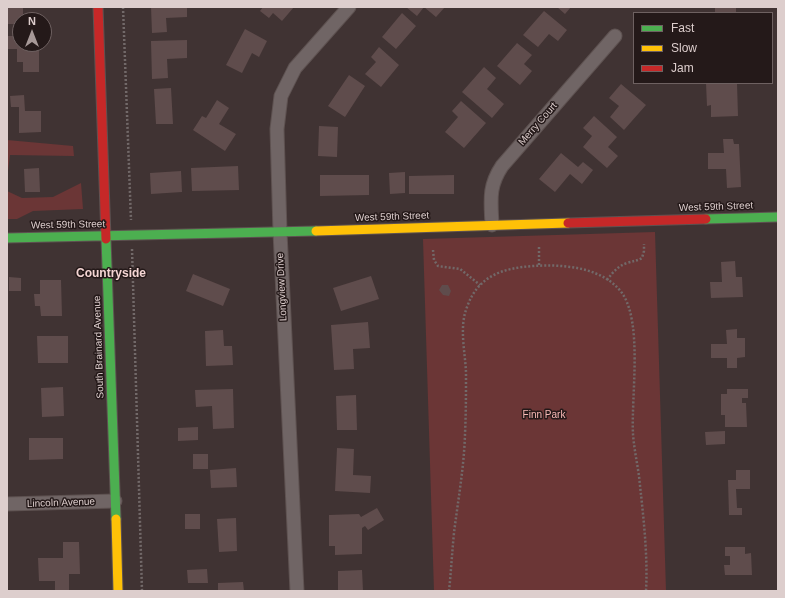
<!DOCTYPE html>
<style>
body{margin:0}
#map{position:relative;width:785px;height:598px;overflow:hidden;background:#403333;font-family:Helvetica,sans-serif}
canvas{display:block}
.frame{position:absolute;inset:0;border:8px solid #ddcecd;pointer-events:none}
.legend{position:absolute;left:633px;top:12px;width:140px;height:72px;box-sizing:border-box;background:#241919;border:1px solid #6e6161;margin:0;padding:5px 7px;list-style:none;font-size:12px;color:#ddcecd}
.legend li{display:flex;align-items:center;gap:8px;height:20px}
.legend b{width:20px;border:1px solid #6e6161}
.north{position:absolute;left:12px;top:12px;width:40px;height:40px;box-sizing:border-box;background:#241919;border:1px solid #6e6161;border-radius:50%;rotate:0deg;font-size:11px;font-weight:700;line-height:16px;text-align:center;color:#ddcecd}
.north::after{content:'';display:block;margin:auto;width:14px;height:18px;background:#a69897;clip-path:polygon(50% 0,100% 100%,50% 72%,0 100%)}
</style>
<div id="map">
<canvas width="785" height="598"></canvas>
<div class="frame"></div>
<ul class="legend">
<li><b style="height:5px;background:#4caf50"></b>Fast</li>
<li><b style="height:5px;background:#ffc107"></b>Slow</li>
<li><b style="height:5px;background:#c62828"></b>Jam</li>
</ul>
<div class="north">N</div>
</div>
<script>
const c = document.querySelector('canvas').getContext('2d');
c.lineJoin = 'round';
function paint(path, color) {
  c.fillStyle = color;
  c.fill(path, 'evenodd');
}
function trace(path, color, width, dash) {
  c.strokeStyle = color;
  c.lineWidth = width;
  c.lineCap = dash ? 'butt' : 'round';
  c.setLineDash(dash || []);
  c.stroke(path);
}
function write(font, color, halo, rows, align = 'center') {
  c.font = font + ' Helvetica,sans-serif';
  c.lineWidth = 3;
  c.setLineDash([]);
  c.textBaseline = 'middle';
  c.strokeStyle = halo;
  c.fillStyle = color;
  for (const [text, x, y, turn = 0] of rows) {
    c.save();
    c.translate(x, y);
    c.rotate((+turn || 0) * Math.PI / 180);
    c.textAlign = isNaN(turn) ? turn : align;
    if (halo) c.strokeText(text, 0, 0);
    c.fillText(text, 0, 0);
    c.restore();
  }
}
paint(new Path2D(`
 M 7,140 L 73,146 L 74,156 L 10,155 L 7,179 Z
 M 81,183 L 83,209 L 33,211 L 17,219 L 7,219 L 7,191 L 22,198 L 53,197 Z
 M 655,232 L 666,591 L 434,591 L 423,239 Z`), '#6b3636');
paint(new Path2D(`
 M 8,7 L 23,7 L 23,20 L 20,20 L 20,24 L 8,24 Z
 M 151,7 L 187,7 L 187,17 L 166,18 L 167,32 L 152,33 Z
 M 263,7 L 294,7 L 282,21 L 273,13 L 269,18 L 260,11 Z
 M 406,7 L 445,7 L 436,17 L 424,7 L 417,16 Z
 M 557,7 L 571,7 L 565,14 Z
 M 719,7 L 736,7 L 736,13 L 715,13 L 715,8 Z
 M 544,11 L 567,30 L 558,41 L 549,34 L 538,47 L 523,35 Z
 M 402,13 L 416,26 L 396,49 L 382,37 Z
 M 245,29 L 267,41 L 259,57 L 252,53 L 242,73 L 226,65 Z
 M 7,36 L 20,36 L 20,44 L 22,44 L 22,47 L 39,47 L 39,72 L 23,72 L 23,62 L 17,62 L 17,49 L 7,49 Z
 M 187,40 L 187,58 L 167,59 L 168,78 L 152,79 L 151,41 Z
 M 517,43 L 532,55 L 524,64 L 532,71 L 520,85 L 497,66 Z
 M 379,47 L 399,65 L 381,87 L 365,74 L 376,62 L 371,57 Z
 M 484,67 L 496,78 L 487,89 L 504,104 L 492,118 L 462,92 Z
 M 349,75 L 365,86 L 345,117 L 328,106 Z
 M 706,83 L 737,83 L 738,116 L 711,117 L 711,105 L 707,106 Z
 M 621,84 L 646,105 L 624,130 L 610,117 L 619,106 L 609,98 Z
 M 171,88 L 173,124 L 156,124 L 154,89 Z
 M 24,95 L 25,111 L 41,111 L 41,132 L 19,133 L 19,107 L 11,107 L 10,96 Z
 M 217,100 L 229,108 L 219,124 L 236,134 L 225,151 L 193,130 L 202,116 L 206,118 Z
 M 461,101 L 486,123 L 464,148 L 445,132 L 458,117 L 452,111 Z
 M 594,116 L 617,137 L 608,147 L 618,156 L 607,168 L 583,147 L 592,136 L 583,128 Z
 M 319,126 L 338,127 L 337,157 L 318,156 Z
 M 723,139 L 733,139 L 734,144 L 739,144 L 741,187 L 727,188 L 726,169 L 708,169 L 708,153 L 724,153 Z
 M 561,153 L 578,167 L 583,162 L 593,170 L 582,184 L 570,174 L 555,192 L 539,179 Z
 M 238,166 L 239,190 L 192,191 L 191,168 Z
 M 39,168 L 40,192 L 25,192 L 24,169 Z
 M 181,171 L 182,192 L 151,194 L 150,173 Z
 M 405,172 L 405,193 L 390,194 L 389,173 Z
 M 320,175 L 369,175 L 369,195 L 320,196 Z
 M 454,175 L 454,194 L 409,194 L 409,176 Z
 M 735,261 L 736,277 L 742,277 L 743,297 L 711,298 L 710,282 L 722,282 L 721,262 Z
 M 193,274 L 230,289 L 223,306 L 186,291 Z
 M 371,276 L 379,299 L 341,311 L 333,288 Z
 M 9,277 L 21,278 L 21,291 L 9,291 Z
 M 40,280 L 61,280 L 62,316 L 41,316 L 40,306 L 35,306 L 34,294 L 40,294 Z
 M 442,285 L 448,285 L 451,291 L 449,296 L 443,295 L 439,290 Z
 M 368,322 L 370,348 L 353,349 L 354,369 L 334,370 L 331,325 Z
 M 737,329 L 737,338 L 745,338 L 745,357 L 737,358 L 737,368 L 727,368 L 727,358 L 711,358 L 711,344 L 727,344 L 726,330 Z
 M 223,330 L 224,346 L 232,346 L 233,365 L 206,366 L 205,331 Z
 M 37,336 L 68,336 L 68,363 L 38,363 Z
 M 63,387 L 64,416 L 42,417 L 41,388 Z
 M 233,389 L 234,428 L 213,429 L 212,406 L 196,407 L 195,390 Z
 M 727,389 L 748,389 L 748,398 L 742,398 L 742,403 L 746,403 L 747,427 L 725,427 L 725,415 L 721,415 L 721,394 L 727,394 Z
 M 356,395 L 357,430 L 337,430 L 336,396 Z
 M 198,427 L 198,440 L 178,441 L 178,428 Z
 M 725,431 L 725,444 L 706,445 L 705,432 Z
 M 29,438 L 63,438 L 63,459 L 29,460 Z
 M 337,448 L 354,449 L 353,475 L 371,476 L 370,493 L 335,491 Z
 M 193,454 L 208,454 L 208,469 L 193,469 Z
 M 236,468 L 237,487 L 211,488 L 210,470 Z
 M 736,470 L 750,470 L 750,489 L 736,489 L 737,508 L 742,508 L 742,515 L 729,515 L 728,480 L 736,480 Z
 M 377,508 L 384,520 L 368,530 L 365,526 L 362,528 L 362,554 L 335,555 L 335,546 L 329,546 L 329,515 L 359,514 L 361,517 Z
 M 185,514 L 200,514 L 200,529 L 185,529 Z
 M 236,518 L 237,551 L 219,552 L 217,519 Z
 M 63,542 L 79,542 L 80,574 L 69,574 L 69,590 L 55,590 L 55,581 L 39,581 L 38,558 L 63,558 Z
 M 725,547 L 745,547 L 745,554 L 751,553 L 752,575 L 725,575 L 724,565 L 730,565 L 730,556 L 725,556 Z
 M 207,569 L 208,583 L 188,583 L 187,570 Z
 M 362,570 L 363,591 L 338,591 L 338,571 Z
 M 243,582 L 244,591 L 218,591 L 218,583 Z`), '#5f4c4c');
const street = new Path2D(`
 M 492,225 C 491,201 488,187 502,166 L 615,36
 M 7,504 L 115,501
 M 297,591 L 280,232 L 277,129 L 281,96 L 295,68 L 349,7`);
const fast = new Path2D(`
 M 706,219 L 778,217
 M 7,238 L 316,231
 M 106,239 L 116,519`);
const slow = new Path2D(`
 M 316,231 L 568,223
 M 116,519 L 118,591`);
const jam = new Path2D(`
 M 98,7 L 106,239
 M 568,223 L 706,219`);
trace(street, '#5e5251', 15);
trace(fast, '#5e5251', 11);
trace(slow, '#5e5251', 11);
trace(jam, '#5e5251', 11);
trace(new Path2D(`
 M 123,7 L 131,220
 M 539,247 L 539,265
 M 132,249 L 142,591
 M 433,250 L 434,260 L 438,266 L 460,269 L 480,285
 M 607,280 C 613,272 618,266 627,263 C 633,261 637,261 642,258 L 644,251 L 644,244
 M 449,591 C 451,572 452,553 454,533 C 458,500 464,468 465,434 C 466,413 466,393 466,372 C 465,351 459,327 467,307 C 478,276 502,268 534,266 C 563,264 603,267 622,293 C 643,323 631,397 633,434 C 634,448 637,462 639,476 C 643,514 648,553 646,591`), '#726969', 2.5, [2, 2]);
trace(street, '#706565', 13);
trace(fast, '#4caf50', 9);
trace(slow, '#ffc107', 9);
trace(jam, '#c62828', 9);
write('10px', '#ddcecd', '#241919', [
 ["Merry Court",538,124,-49],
 ["West 59th Street",716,207,-2],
 ["West 59th Street",392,217,-2],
 ["West 59th Street",68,225,-1],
 ["Longview Drive",282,287,-93],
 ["South Brainard Avenue",99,347,-92],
 ["Lincoln Avenue",61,503,-2]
]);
write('10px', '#f8b9b6', '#241919', [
 ["Finn Park",544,415]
]);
write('bold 12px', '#f5d6d4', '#241919', [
 ["Countryside",111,274]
]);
</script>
